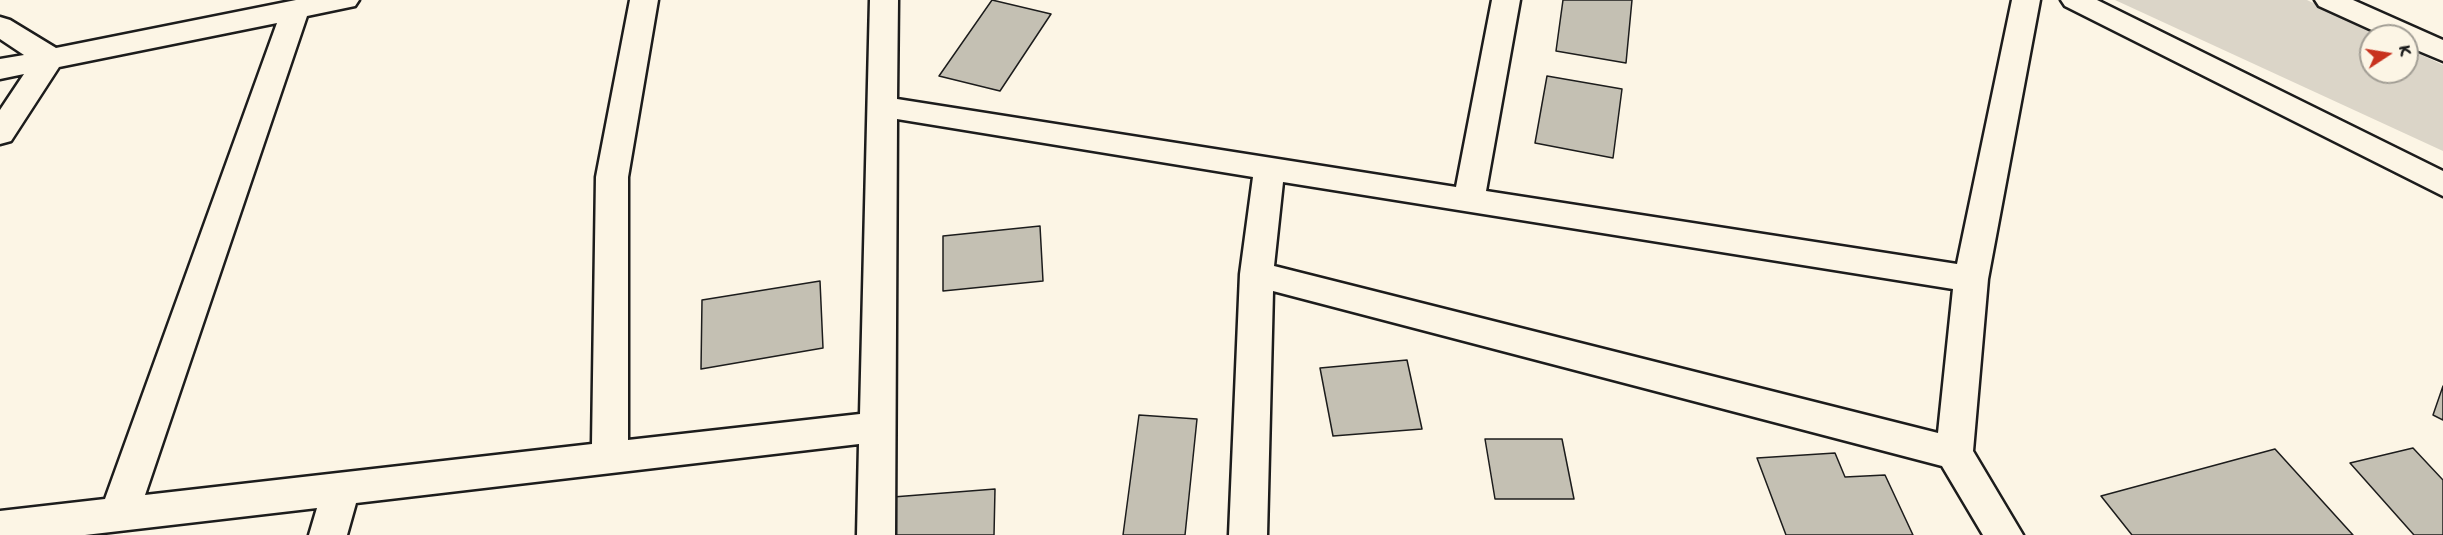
<!DOCTYPE html>
<style>
body{margin:0}
#map{position:relative;width:2443px;height:535px;overflow:hidden;background:#fcf5e5;font-family:"Shantell Sans",sans-serif}
canvas{display:block}
.north{position:absolute;left:2359px;top:24px;width:60px;height:60px;box-sizing:border-box;background:#fcf5e5;border:2px solid #a29e95;border-radius:50%;rotate:78deg;font-size:16px;font-weight:700;line-height:24px;text-align:center;color:#1c1c1c}
.north::after{content:'';display:block;margin:auto;width:21px;height:27px;background:#c8321e;clip-path:polygon(50% 0,100% 100%,50% 72%,0 100%)}
</style>
<div id="map">
<canvas width="2443" height="535"></canvas>
<div class="north">K</div>
</div>
<script>
const c = document.querySelector('canvas').getContext('2d');
c.lineJoin = 'round';
function paint(path, color) {
  c.fillStyle = color;
  c.fill(path, 'evenodd');
}
function trace(path, color, width, dash) {
  c.strokeStyle = color;
  c.lineWidth = width;
  c.lineCap = dash ? 'butt' : 'round';
  c.setLineDash(dash || []);
  c.stroke(path);
}
paint(new Path2D(`
 M 2115,0 L 2307,0 L 2382,36 L 2371,36 L 2371,72 L 2407,72 L 2407,48 L 2443,65 L 2443,151 Z`), '#dbd5c8');
const building = new Path2D(`
 M 992,0 L 1051,14 L 1000,91 L 939,76 Z
 M 1563,0 L 1632,0 L 1626,63 L 1556,51 Z
 M 1547,76 L 1622,89 L 1613,158 L 1535,143 Z
 M 1040,226 L 1043,281 L 943,291 L 943,236 Z
 M 820,281 L 823,348 L 701,369 L 702,300 Z
 M 1407,360 L 1422,429 L 1333,436 L 1320,368 Z
 M 2443,386 L 2443,420 L 2433,415 Z
 M 1139,415 L 1197,419 L 1185,535 L 1123,535 Z
 M 1485,439 L 1562,439 L 1574,499 L 1495,499 Z
 M 2413,448 L 2443,480 L 2443,535 L 2414,535 L 2350,463 Z
 M 2275,449 L 2353,535 L 2132,535 L 2101,496 Z
 M 1835,453 L 1845,477 L 1885,475 L 1913,535 L 1786,535 L 1757,458 Z
 M 995,489 L 994,535 L 890,535 L 893,497 Z`);
paint(building, '#c4c0b3');
trace(building, '#1c1c1c', 1.5);
const minor = new Path2D(`
 M 296,0 L 359,0 L 355,6 L 307,16 L 145,495 L 592,444 L 596,177 L 630,0 L 658,0 L 628,177 L 628,440 L 860,414 L 870,0 L 898,0 L 897,99 L 1456,187 L 1492,0 L 1520,0 L 1486,191 L 1957,264 L 2012,0 L 2040,0 L 1988,279 L 1973,451 L 2023,535 L 1983,535 L 1942,466 L 1273,291 L 1267,535 L 1229,535 L 1240,274 L 1253,177 L 897,119 L 895,535 L 857,535 L 859,444 L 356,503 L 347,535 L 309,535 L 317,508 L 85,535 L 0,535 L 0,511 L 105,499 L 277,23 L 59,67 L 11,141 L 0,144 L 0,110 L 24,74 L 0,79 L 0,59 L 24,55 L 0,39 L 0,17 L 10,20 L 56,48 ZM 1283,182 L 1953,289 L 1938,433 L 1274,266 Z
 M 2061,0 L 2097,0 L 2443,171 L 2443,196 L 2065,6 Z
 M 2315,0 L 2353,0 L 2443,40 L 2443,61 L 2407,46 L 2407,36 L 2385,36 L 2319,6 Z`);
trace(minor, '#1c1c1c', 5);
paint(minor, '#fcf5e5');
</script>
